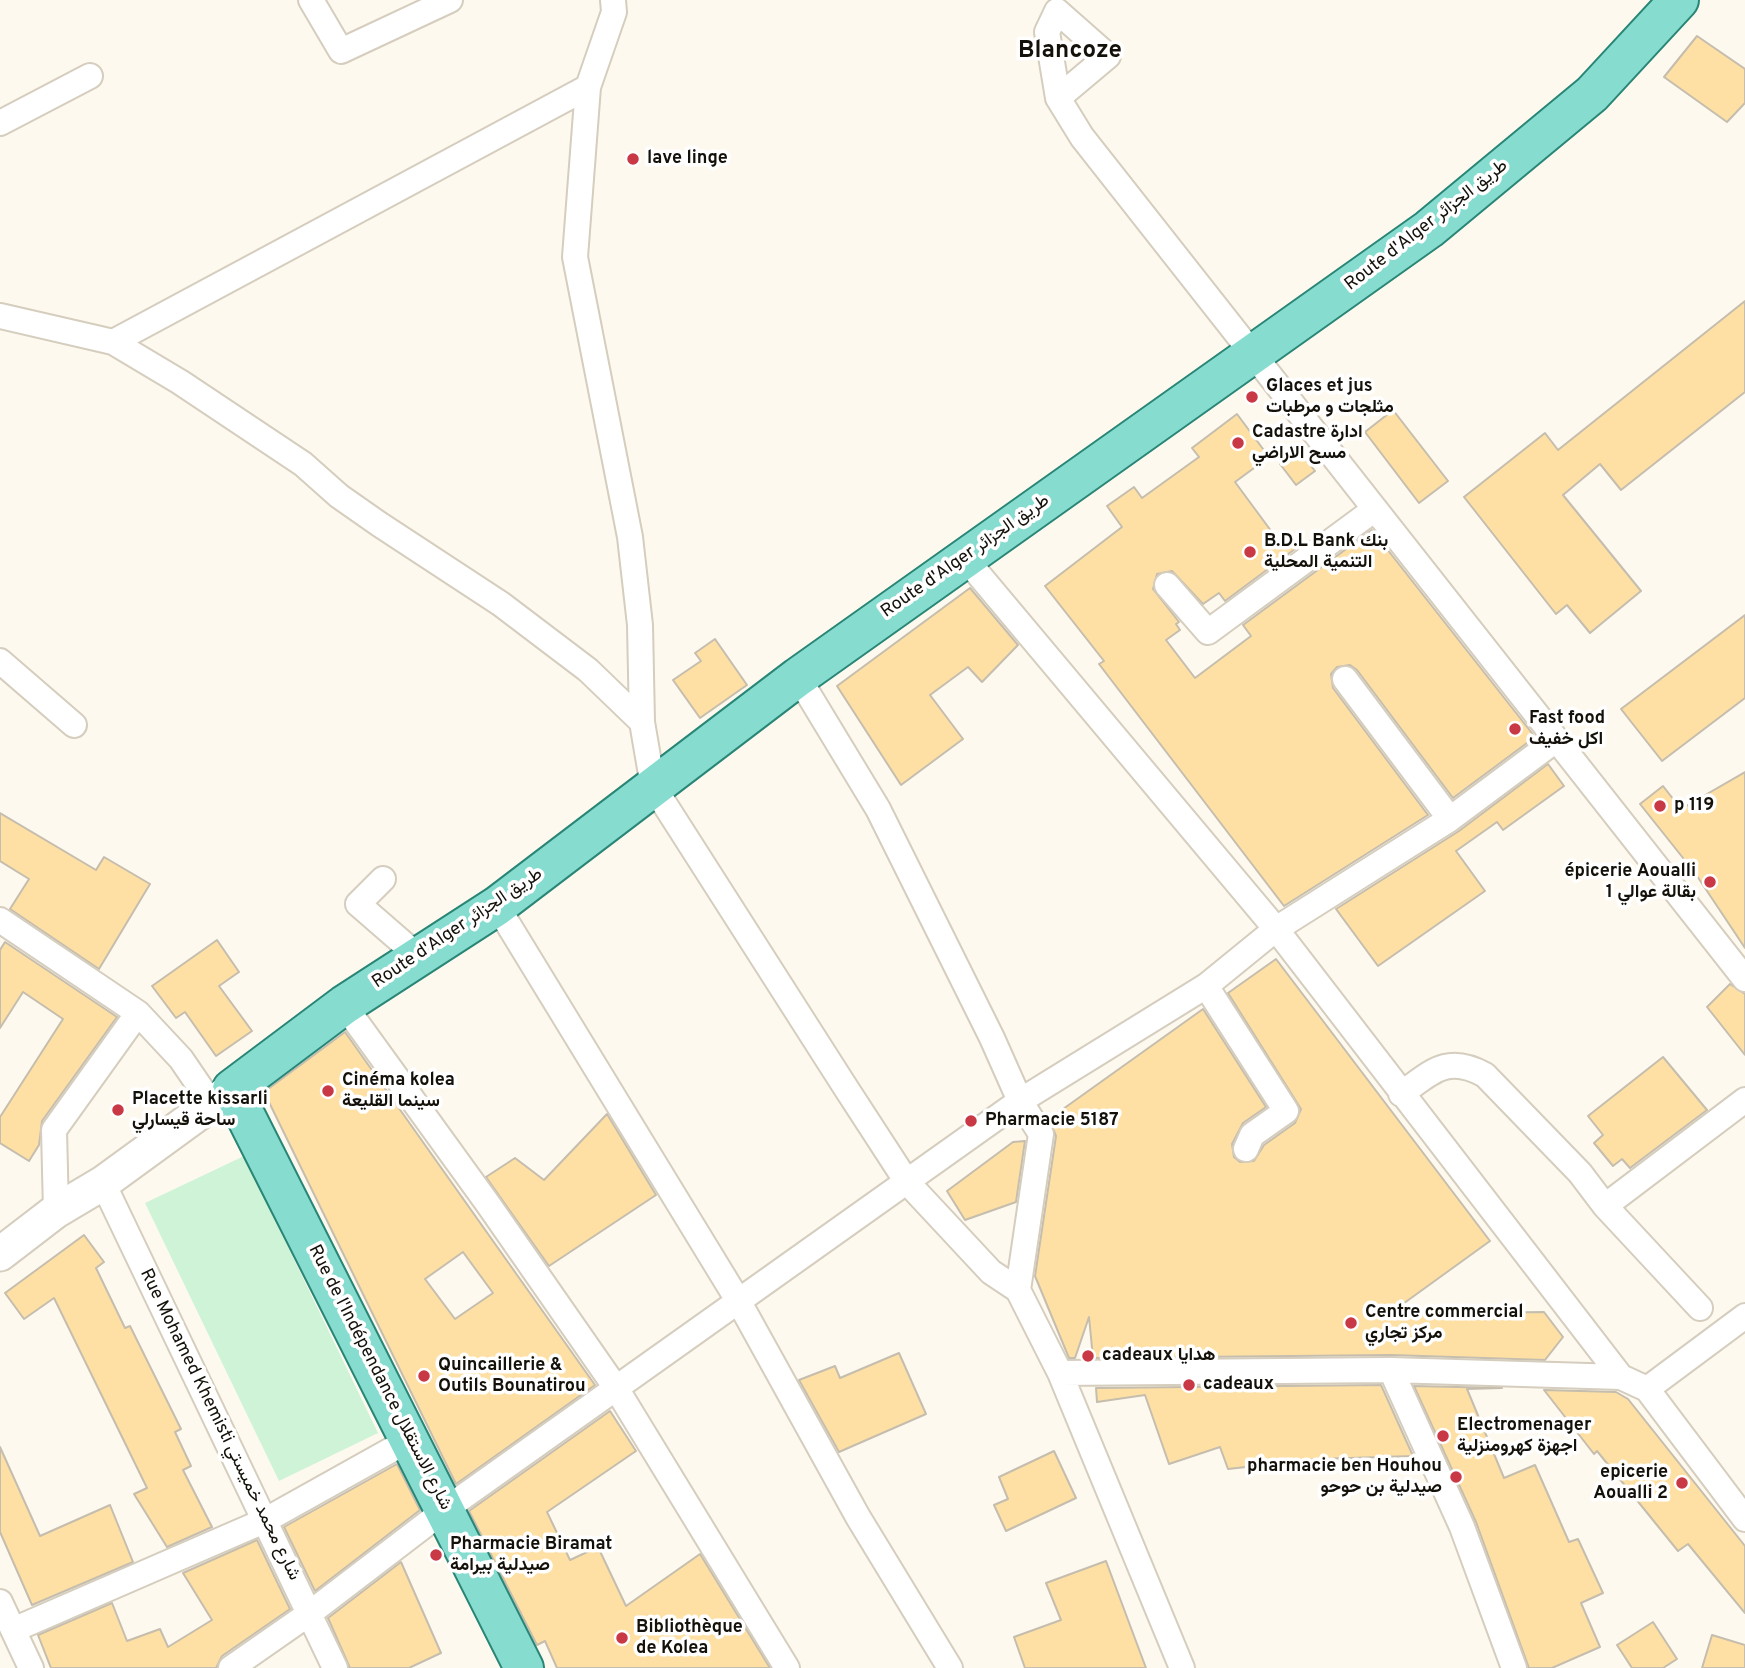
<!DOCTYPE html>
<meta charset="utf-8">
<style>
body{margin:0}
canvas{display:block;background:#fef9ef}
</style>
<canvas width="1745" height="1668"></canvas>
<script>
const c = document.querySelector('canvas').getContext('2d');
c.lineJoin = 'round';
function paint(path, color) {
  c.fillStyle = color;
  c.fill(path, 'evenodd');
}
function trace(path, color, width, dash) {
  c.strokeStyle = color;
  c.lineWidth = width;
  c.lineCap = dash ? 'butt' : 'round';
  c.setLineDash(dash || []);
  c.stroke(path);
}
function write(font, color, halo, rows, align = 'center') {
  c.font = font + ' Overpass,Vazirmatn,sans-serif';
  c.lineWidth = 7;
  c.setLineDash([]);
  c.textBaseline = 'middle';
  c.strokeStyle = halo;
  c.fillStyle = color;
  for (const [text, x, y, turn = 0] of rows) {
    c.save();
    c.translate(x, y);
    c.rotate((+turn || 0) * Math.PI / 180);
    c.textAlign = isNaN(turn) ? turn : align;
    if (halo) c.strokeText(text, 0, 0);
    c.fillText(text, 0, 0);
    c.restore();
  }
}
paint(new Path2D(`
 M 244,1156 L 378,1433 L 279,1481 L 145,1203 Z`), '#cef3d6');
const building = new Path2D(`
 M 1697,36 L 1745,69 L 1745,103 L 1727,122 L 1664,77 Z
 M 1745,301 L 1745,392 L 1621,490 L 1600,464 L 1563,495 L 1641,591 L 1590,633 L 1567,605 L 1556,614 L 1464,497 L 1545,433 L 1558,450 Z
 M 1393,410 L 1448,481 L 1419,503 L 1365,432 Z
 M 1237,414 L 1269,457 L 1235,482 L 1280,543 L 1291,535 L 1299,546 L 1225,601 L 1219,593 L 1203,604 L 1172,571 L 1157,574 L 1153,589 L 1179,622 L 1176,624 L 1180,630 L 1166,640 L 1195,678 L 1251,636 L 1243,625 L 1372,530 L 1535,737 L 1453,798 L 1357,670 L 1350,665 L 1337,667 L 1331,674 L 1333,688 L 1428,815 L 1284,906 L 1099,664 L 1104,661 L 1045,586 L 1122,527 L 1107,506 L 1134,487 L 1142,498 L 1199,457 L 1192,448 Z
 M 1299,450 L 1315,471 L 1296,485 L 1280,464 Z
 M 970,588 L 1018,645 L 982,682 L 968,667 L 930,695 L 963,739 L 901,785 L 837,686 Z
 M 1745,615 L 1745,698 L 1662,761 L 1621,709 Z
 M 715,639 L 747,685 L 700,718 L 673,680 L 701,661 L 695,653 Z
 M 1548,764 L 1564,786 L 1503,830 L 1497,822 L 1456,851 L 1485,891 L 1378,966 L 1336,909 L 1459,831 Z
 M 1745,772 L 1745,948 L 1695,873 L 1640,804 L 1663,786 L 1681,809 Z
 M 0,813 L 96,870 L 104,857 L 150,884 L 99,969 L 10,909 L 29,879 L 0,861 Z
 M 217,940 L 239,972 L 219,986 L 252,1031 L 216,1056 L 185,1012 L 176,1018 L 152,986 Z
 M 5,942 L 117,1017 L 42,1121 L 39,1145 L 29,1161 L 0,1143 L 0,1117 L 63,1019 L 23,992 L 0,1028 L 0,950 Z
 M 1276,959 L 1490,1241 L 1389,1314 L 1544,1312 L 1563,1337 L 1545,1360 L 1391,1355 L 1093,1358 L 1089,1317 L 1075,1358 L 1069,1358 L 1035,1276 L 1056,1136 L 1049,1119 L 1203,1009 L 1266,1107 L 1243,1123 L 1232,1144 L 1234,1157 L 1240,1162 L 1254,1161 L 1264,1145 L 1295,1123 L 1301,1109 L 1228,993 Z
 M 1730,984 L 1745,994 L 1745,1055 L 1707,1007 Z
 M 345,1032 L 595,1385 L 456,1484 L 264,1092 ZM 463,1252 L 493,1293 L 455,1319 L 425,1279 Z
 M 1663,1057 L 1707,1110 L 1630,1168 L 1622,1159 L 1613,1166 L 1594,1143 L 1603,1135 L 1588,1116 Z
 M 607,1114 L 656,1195 L 549,1266 L 486,1177 L 515,1158 L 544,1180 Z
 M 1025,1141 L 1016,1202 L 965,1220 L 947,1191 L 1013,1142 Z
 M 84,1235 L 104,1262 L 96,1268 L 125,1328 L 130,1326 L 181,1429 L 175,1432 L 191,1466 L 183,1470 L 212,1527 L 167,1547 L 134,1494 L 147,1488 L 54,1298 L 24,1319 L 5,1293 Z
 M 899,1353 L 926,1414 L 839,1452 L 799,1380 L 835,1366 L 840,1378 Z
 M 1381,1385 L 1413,1456 L 1318,1459 L 1228,1469 L 1220,1447 L 1169,1464 L 1145,1395 L 1097,1402 L 1096,1388 Z
 M 1414,1386 L 1502,1388 L 1467,1389 L 1504,1478 L 1535,1465 L 1569,1542 L 1578,1539 L 1603,1593 L 1581,1603 L 1600,1647 L 1552,1668 L 1529,1668 L 1476,1522 Z
 M 1544,1390 L 1616,1392 L 1628,1399 L 1745,1546 L 1745,1613 L 1688,1544 L 1678,1551 L 1597,1451 L 1594,1454 Z
 M 610,1411 L 636,1451 L 547,1512 L 570,1560 L 598,1547 L 626,1606 L 700,1554 L 770,1668 L 557,1668 L 545,1641 L 537,1645 L 469,1511 Z
 M 0,1447 L 40,1536 L 110,1505 L 133,1562 L 32,1605 L 0,1532 Z
 M 1054,1451 L 1076,1498 L 1006,1531 L 994,1505 L 1008,1499 L 999,1477 Z
 M 397,1464 L 420,1510 L 315,1591 L 284,1527 Z
 M 257,1540 L 290,1609 L 222,1656 L 216,1668 L 51,1668 L 38,1635 L 112,1603 L 127,1641 L 160,1629 L 168,1647 L 212,1620 L 183,1573 Z
 M 1106,1561 L 1146,1668 L 1025,1668 L 1014,1637 L 1061,1620 L 1046,1583 Z
 M 401,1562 L 441,1653 L 409,1668 L 350,1668 L 328,1618 Z
 M 1653,1622 L 1677,1659 L 1663,1668 L 1632,1668 L 1617,1645 Z
 M 1712,1635 L 1745,1645 L 1745,1668 L 1702,1668 Z`);
paint(building, '#fee0a4');
trace(building, '#c5bdad', 2);
const street = new Path2D(`
 M 311,0 L 341,51 L 450,0
 M 613,0 L 614,12 L 588,87 L 575,257 L 630,537 L 640,625 L 642,722
 M 1058,98 L 1108,56 L 1057,11 L 1047,32 L 1058,98 L 1082,137 L 1745,979
 M 0,123 L 90,76
 M 0,316 L 113,342 L 180,382 L 303,464 L 339,496 L 379,524 L 501,604 L 588,670 L 642,722 L 653,786 L 844,1085 L 907,1182 L 991,1272 L 1018,1290 L 1060,1373 L 1391,1370 L 1621,1377 L 1647,1389 L 1745,1519
 M 113,342 L 588,87
 M 964,557 L 1276,929 L 1621,1377
 M 1167,585 L 1208,632 L 1375,509
 M 0,661 L 74,725
 M 798,677 L 878,809 L 992,1038 L 1020,1101 L 1041,1134 L 1018,1290
 M 1345,679 L 1450,819
 M 383,879 L 358,904 L 419,957
 M 497,906 L 739,1302 L 858,1517 L 950,1668
 M 0,920 L 138,1013
 M 1206,986 L 1286,1111 L 1252,1135 L 1246,1149
 M 344,1005 L 488,1204 L 616,1388 L 787,1668
 M 1401,1094 C 1432,1072 1447,1054 1485,1075 L 1580,1173 L 1605,1206 L 1700,1308
 M 103,1183 L 335,1668
 M 1605,1206 L 1745,1100
 M 56,1211 L 54,1130 L 138,1013 L 181,1059 L 211,1103
 M 1391,1370 L 1462,1527 L 1514,1668
 M 1060,1373 L 1182,1668
 M 1647,1389 L 1745,1316
 M 0,1602 L 31,1668
 M 13,1630 L 264,1521 L 409,1440
 M 231,1668 L 310,1613 L 446,1509 L 1020,1101 L 1206,986 L 1276,929 L 1450,819 L 1556,740`);
const secondary = new Path2D(`
 M 0,1254 L 56,1211 L 103,1183 L 232,1089`);
const primary = new Path2D(`
 M 524,1668 L 232,1089 L 344,1005 L 497,906 L 798,677 L 1429,229 L 1592,94 L 1679,0`);
trace(street, '#d5cdbd', 28);
trace(secondary, '#d5cdbd', 37);
trace(primary, '#298676', 42);
trace(street, '#fff', 24);
trace(secondary, '#fff', 33);
trace(primary, '#86dccf', 38);
for (const [x, y, r, color] of [
 [633,159,7,"#c93945"],
 [1252,397,7,"#c93945"],
 [1238,443,7,"#c93945"],
 [1250,552,7,"#c93945"],
 [1515,729,7,"#c93945"],
 [1660,806,7,"#c93945"],
 [1710,882,7,"#c93945"],
 [328,1091,7,"#c93945"],
 [118,1110,7,"#c93945"],
 [971,1121,7,"#c93945"],
 [1351,1323,7,"#c93945"],
 [1088,1356,7,"#c93945"],
 [424,1376,7,"#c93945"],
 [1189,1385,7,"#c93945"],
 [1443,1436,7,"#c93945"],
 [1456,1477,7,"#c93945"],
 [1682,1483,7,"#c93945"],
 [436,1555,7,"#c93945"],
 [622,1638,7,"#c93945"]
]) {
  const dot = new Path2D();
  dot.arc(x, y, r, 0, 2 * Math.PI);
  c.fillStyle = color;
  c.fill(dot);
  trace(dot, '#fff', 2.5);
}
write('bold 18px', '#14110b', '#fff', [
 ["lave linge",647,159],
 ["Glaces et jus",1266,387],
 ["مثلجات و مرطبات",1266,408],
 ["Cadastre ادارة",1252,433],
 ["مسح الاراضي",1252,454],
 ["B.D.L Bank بنك",1264,542],
 ["التنمية المحلية",1264,563],
 ["Fast food",1529,719],
 ["اكل خفيف",1529,740],
 ["p 119",1674,806],
 ["épicerie Aoualli",1696,872,"right"],
 ["1 بقالة عوالي",1696,893,"right"],
 ["Cinéma kolea",342,1081],
 ["سينما القليعة",342,1102],
 ["Placette kissarli",132,1100],
 ["ساحة قيسارلي",132,1121],
 ["Pharmacie 5187",985,1121],
 ["Centre commercial",1365,1313],
 ["مركز تجاري",1365,1334],
 ["cadeaux هدايا",1102,1356],
 ["Quincaillerie &",438,1366],
 ["Outils Bounatirou",438,1387],
 ["cadeaux",1203,1385],
 ["Electromenager",1457,1426],
 ["اجهزة كهرومنزلية",1457,1447],
 ["pharmacie ben Houhou",1442,1467,"right"],
 ["صيدلية بن حوحو",1442,1488,"right"],
 ["epicerie",1668,1473,"right"],
 ["Aoualli 2",1668,1494,"right"],
 ["Pharmacie Biramat",450,1545],
 ["صيدلية بيرامة",450,1566],
 ["Bibliothèque",636,1628],
 ["de Kolea",636,1649]
], 'left');
write('18px', '#14110b', '#fff', [
 ["Route d'Alger طريق الجزائر",1427,226,-38],
 ["Route d'Alger طريق الجزائر",966,557,-35],
 ["Route d'Alger طريق الجزائر",458,929,-34],
 ["Rue de l'Indépendance شارع الاستقلال",379,1378,63],
 ["Rue Mohamed Khemisti شارع محمد خميستي",219,1425,64]
]);
write('bold 24px', '#14110b', '#fff', [
 ["Blancoze",1070,52]
]);
</script>
